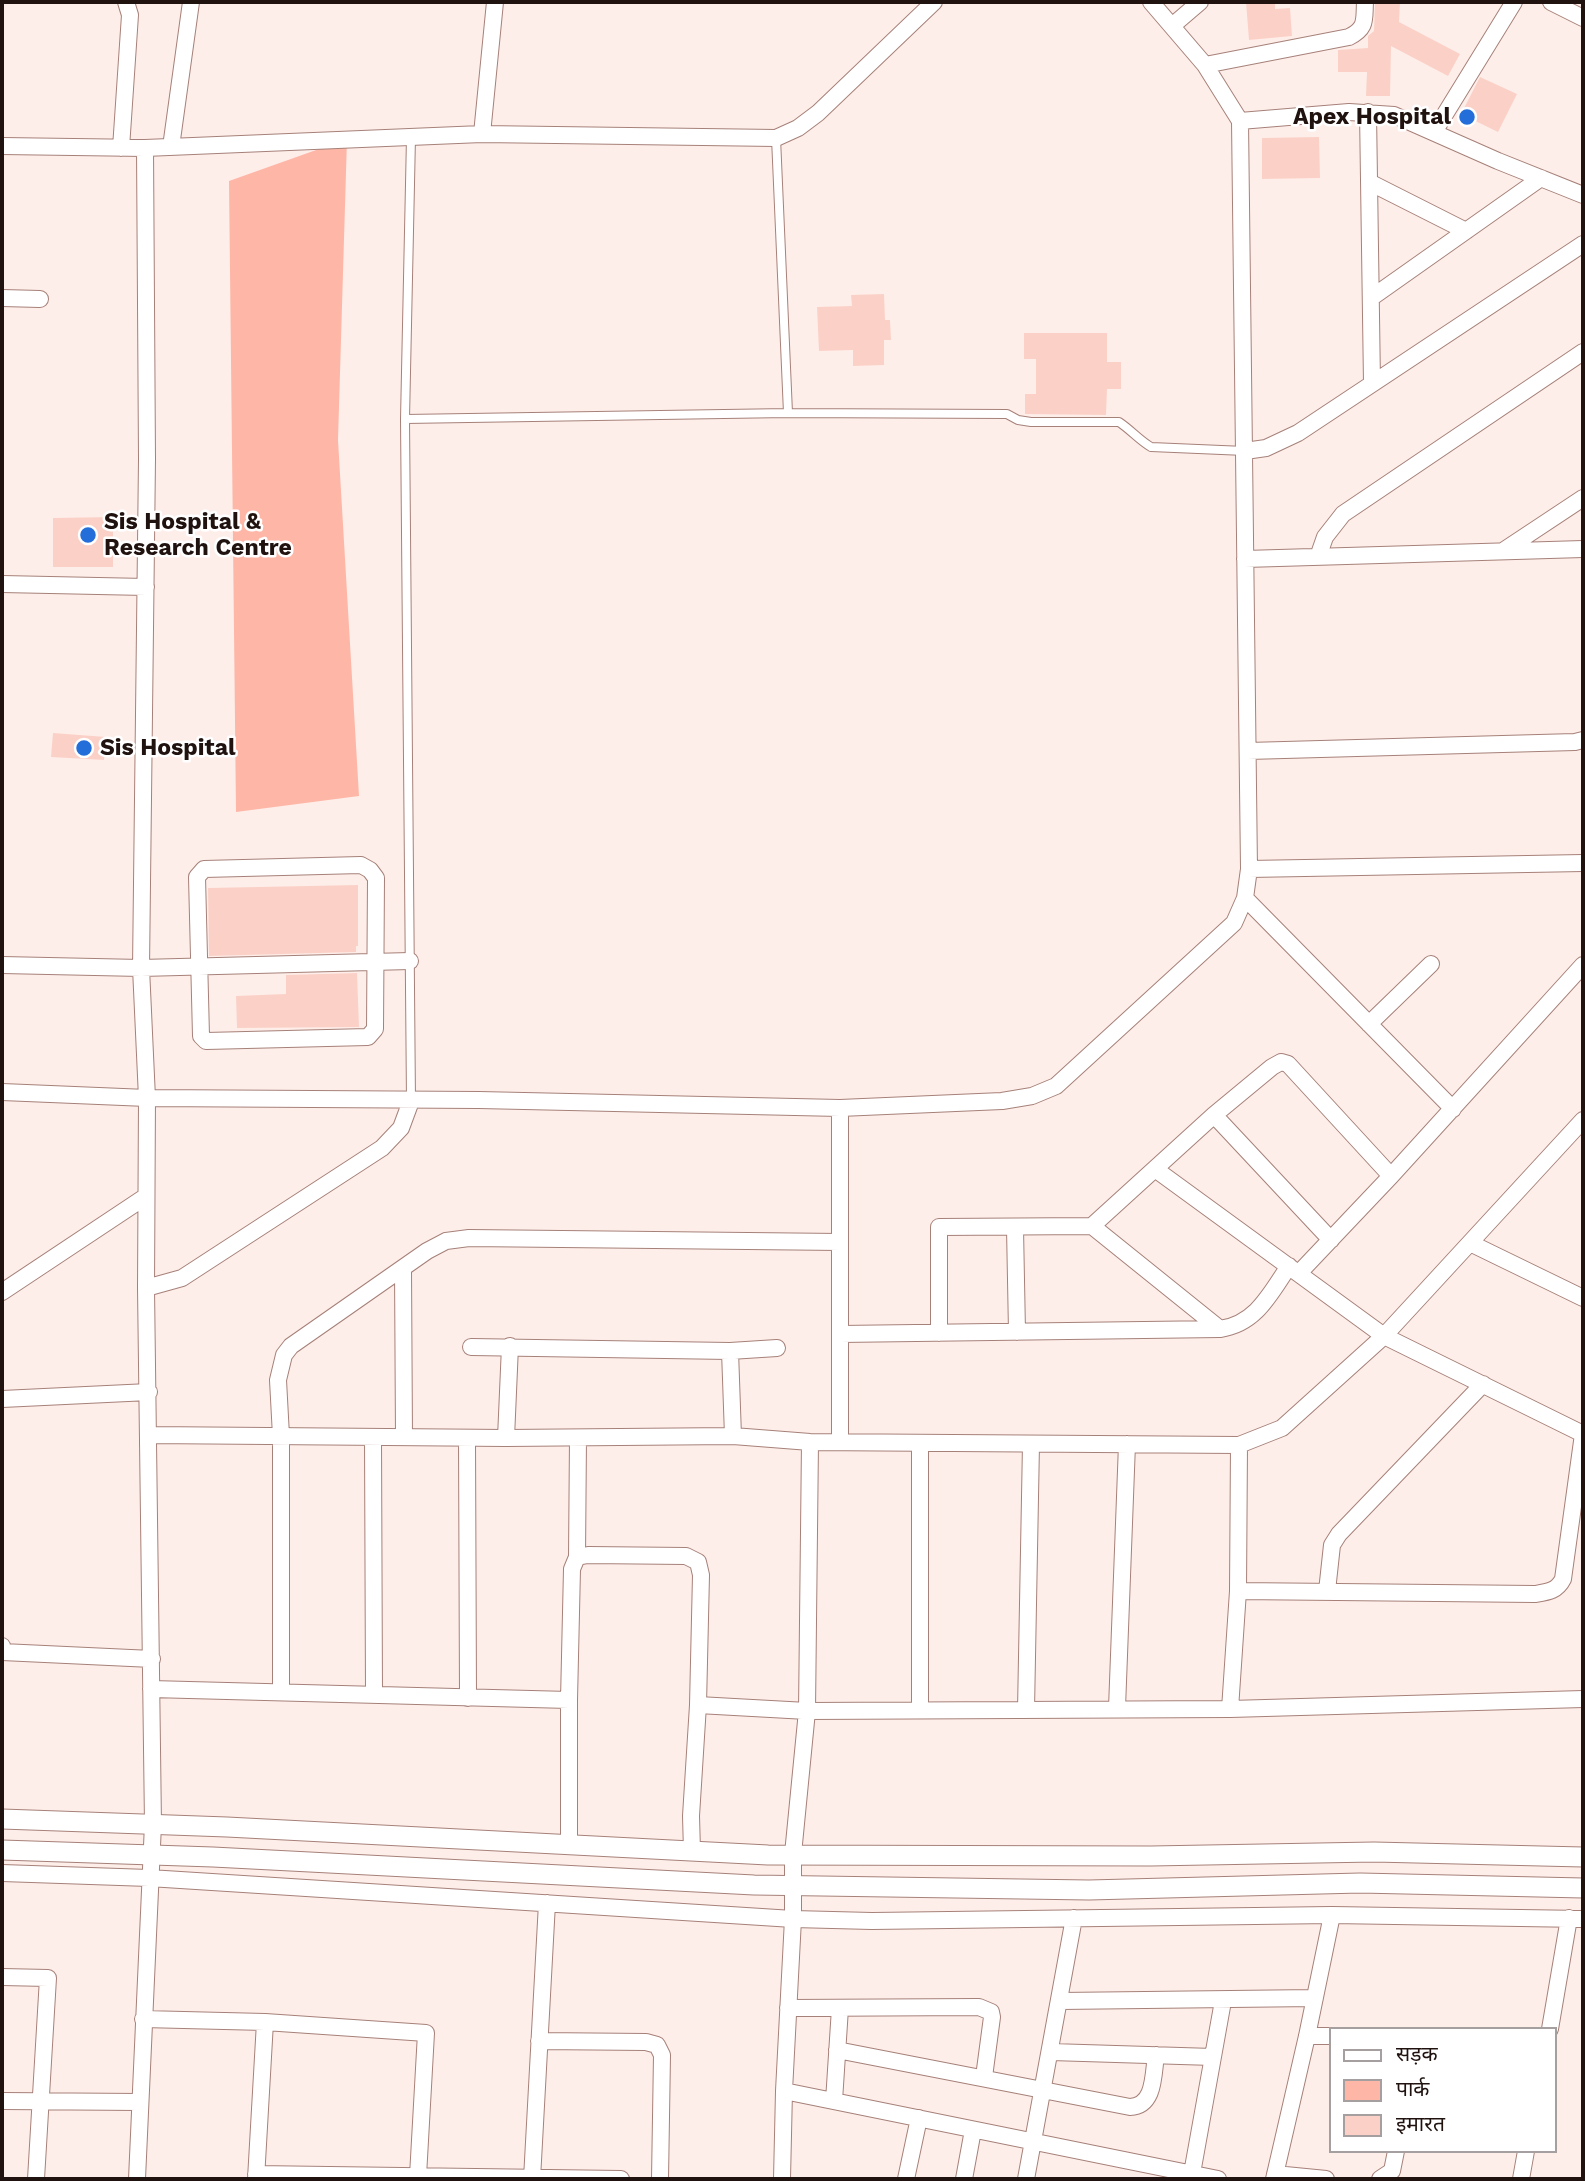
<!DOCTYPE html>
<meta charset="utf-8">
<style>
body{margin:0}
#map{position:relative;width:1585px;height:2181px;overflow:hidden;background:#feeeea;font-family:"Work Sans","Noto Sans Devanagari",sans-serif}
canvas{display:block}
.frame{position:absolute;inset:0;border:4px solid #1f120f;pointer-events:none}
.legend{position:absolute;left:1329px;top:2027px;width:228px;height:126px;box-sizing:border-box;background:#fff;border:2px solid #a5a09f;margin:0;padding:9px 12px;list-style:none;font-size:21px;color:#1f120f}
.legend li{display:flex;align-items:center;gap:14px;height:35px}
.legend b{width:35px;border:2px solid #a5a09f}
</style>
<div id="map">
<canvas width="1585" height="2181"></canvas>
<div class="frame"></div>
<ul class="legend">
<li><b style="height:9px;background:#fff"></b>सड़क</li>
<li><b style="height:19px;background:#feb7a7"></b>पार्क</li>
<li><b style="height:19px;background:#fbd1c7"></b>इमारत</li>
</ul>
</div>
<script>
const c = document.querySelector('canvas').getContext('2d');
c.lineJoin = 'round';
function paint(path, color) {
  c.fillStyle = color;
  c.fill(path, 'evenodd');
}
function trace(path, color, width, dash) {
  c.strokeStyle = color;
  c.lineWidth = width;
  c.lineCap = dash ? 'butt' : 'round';
  c.setLineDash(dash || []);
  c.stroke(path);
}
function write(font, color, halo, rows, align = 'center') {
  c.font = font + ' "Work Sans",sans-serif';
  c.lineWidth = 5;
  c.setLineDash([]);
  c.textBaseline = 'middle';
  c.strokeStyle = halo;
  c.fillStyle = color;
  for (const [text, x, y, turn = 0] of rows) {
    c.save();
    c.translate(x, y);
    c.rotate((+turn || 0) * Math.PI / 180);
    c.textAlign = isNaN(turn) ? turn : align;
    if (halo) c.strokeText(text, 0, 0);
    c.fillText(text, 0, 0);
    c.restore();
  }
}
paint(new Path2D(`
 M 347,139 L 338,440 L 359,796 L 236,812 L 229,181 Z`), '#feb7a7');
paint(new Path2D(`
 M 1246,2 L 1275,2 L 1275,9 L 1290,8 L 1292,36 L 1249,40 Z
 M 1375,2 L 1400,2 L 1399,22 L 1460,54 L 1448,76 L 1391,46 L 1390,96 L 1366,96 L 1367,72 L 1338,72 L 1338,50 L 1368,48 L 1368,36 L 1374,31 Z
 M 1480,77 L 1517,94 L 1498,132 L 1461,114 Z
 M 1319,137 L 1320,178 L 1262,179 L 1262,138 Z
 M 884,294 L 885,320 L 890,320 L 891,340 L 884,340 L 884,365 L 853,366 L 853,350 L 819,351 L 817,307 L 852,306 L 851,295 Z
 M 1024,333 L 1107,333 L 1107,362 L 1121,362 L 1121,389 L 1107,389 L 1106,415 L 1025,414 L 1025,394 L 1036,394 L 1036,359 L 1024,359 Z
 M 113,517 L 113,567 L 53,567 L 53,518 Z
 M 53,733 L 106,737 L 104,760 L 51,757 Z
 M 358,885 L 358,946 L 356,946 L 356,952 L 209,956 L 208,888 Z
 M 357,973 L 359,1027 L 237,1028 L 236,996 L 286,994 L 286,975 Z`), '#fbd1c7');
const service = new Path2D(`
 M 411,137 L 405,419 L 788,413 L 776,138
 M 788,413 L 1007,414 L 1018,420 L 1031,422 L 1119,422 C 1131,430 1139,440 1151,447 L 1245,451
 M 405,419 L 411,1101`);
const minor = new Path2D(`
 M 1551,2 L 1583,18
 M 1172,26 L 1200,2
 M 1205,65 L 1349,37 C 1367,28 1364,20 1365,2
 M 1368,112 L 1372,383
 M 1240,121 L 1349,112 L 1394,115 L 1498,161 L 1583,195
 M 1434,132 L 1514,2
 M 482,134 L 495,2
 M 2,146 L 145,148 L 482,134 L 776,138 L 798,128 L 818,113 L 934,2
 M 171,147 L 191,2
 M 121,148 L 130,15 L 126,2
 M 1369,182 L 1466,231
 M 2,298 L 40,299
 M 1371,298 L 1541,178
 M 1245,451 L 1266,448 L 1298,433 L 1583,244
 M 1503,551 L 1583,498
 M 1318,557 L 1325,537 L 1343,514 L 1583,352
 M 1245,559 L 1583,549
 M 2,584 L 146,587
 M 1248,751 L 1575,742 L 1583,740
 M 361,865 L 370,870 L 376,878 L 375,1029 L 368,1037 L 206,1041 L 201,1036 L 197,877 L 204,869 Z
 M 1249,869 L 1583,863
 M 1245,898 L 1453,1109
 M 2,965 L 141,968 L 410,961
 M 1369,1024 L 1431,964
 M 2,1092 L 147,1098 L 479,1100 L 840,1108 L 1002,1101 L 1032,1096 L 1056,1086 L 1234,923 L 1245,898 L 1249,869 L 1240,121 L 1205,65 L 1151,2
 M 840,1108 L 840,1442
 M 1214,1115 L 1331,1240
 M 1155,1169 L 1384,1336 L 1583,1434
 M 1092,1226 L 1214,1115 L 1272,1067 L 1281,1062 L 1288,1064 L 1391,1176
 M 1015,1228 L 1017,1332
 M 1470,1243 L 1583,1298
 M 403,1268 L 404,1437
 M 1299,1273 L 1391,1176 L 1583,965
 M 146,1288 L 182,1278 L 382,1148 L 401,1128 L 411,1101
 M 2,1292 L 145,1197
 M 1220,1329 C 1256,1324 1270,1294 1289,1266
 M 840,1334 L 1220,1329 L 1092,1226 L 939,1227 L 939,1333
 M 471,1347 L 730,1351 L 777,1348
 M 730,1351 L 733,1436
 M 2,1399 L 149,1392
 M 149,1435 L 506,1438 L 733,1436 L 810,1442 L 1239,1445 L 1282,1428 L 1384,1336 L 1583,1120
 M 373,1437 L 374,1695
 M 467,1438 L 468,1698
 M 506,1438 L 510,1346
 M 577,1557 L 588,1555 L 686,1556 L 698,1562 L 701,1575 L 698,1705 L 691,1816 L 692,1851
 M 1238,1591 L 1535,1594 C 1548,1592 1557,1591 1563,1579 L 1583,1434
 M 1327,1591 L 1332,1545 L 1339,1534 L 1483,1384
 M 2,1646 L 2,1652 L 152,1659
 M 151,1689 L 569,1700
 M 281,1692 L 281,1436 L 278,1380 L 284,1355 L 291,1346 L 427,1251 L 446,1241 L 469,1238 L 840,1242
 M 698,1705 L 807,1711 L 1230,1709 L 1583,1699
 M 1117,1708 L 1127,1444
 M 1230,1709 L 1238,1591 L 1239,1445
 M 920,1710 L 920,1443
 M 1026,1710 L 1031,1444
 M 569,1845 L 569,1700 L 572,1569 L 577,1557 L 578,1438
 M 2,1873 L 149,1878 L 793,1919 L 872,1921 L 1332,1915 L 1583,1919
 M 2,1977 L 48,1978 L 36,2179
 M 1060,2001 L 1315,1998
 M 788,2008 L 979,2007 L 991,2012 L 992,2017 L 984,2077
 M 143,2019 L 265,2022 L 426,2033 L 418,2176
 M 1550,2029 L 1569,1918
 M 1307,2036 L 1331,2036
 M 539,2041 L 646,2042 L 657,2045 L 662,2055 L 660,2179
 M 837,2050 L 1130,2107 C 1155,2106 1153,2075 1156,2055
 M 1051,2052 L 1213,2057
 M 784,2091 L 1218,2179
 M 2,2101 L 140,2102
 M 834,2101 L 840,2008
 M 256,2174 L 621,2179
 M 1275,2174 L 1326,2179
 M 137,2179 L 153,1824 L 146,1288 L 147,1098 L 141,968 L 147,459 L 145,148
 M 256,2179 L 265,2022
 M 532,2179 L 547,1903
 M 782,2179 L 784,2091 L 793,1919 L 793,1854 L 807,1711 L 810,1442
 M 906,2179 L 919,2118
 M 964,2179 L 973,2130
 M 1026,2179 L 1074,1918
 M 1191,2179 L 1223,2001
 M 1274,2179 L 1307,2036 L 1332,1915
 M 1380,2179 L 1392,2171 L 1396,2151
 M 1521,2179 L 1526,2151`);
const tertiary = new Path2D(`
 M 2,1819 L 227,1827 L 768,1855 L 1151,1856 L 1374,1852 L 1583,1857
 M 2,1850 L 213,1857 L 754,1885 L 1089,1890 L 1360,1883 L 1583,1888`);
trace(service, '#a68179', 10);
trace(minor, '#a68179', 18);
trace(tertiary, '#a68179', 21);
trace(service, '#fff', 8);
trace(minor, '#fff', 16);
trace(tertiary, '#fff', 19);
for (const [x, y, r, color] of [
 [1467,117,9,"#246eda"],
 [88,535,9,"#246eda"],
 [84,748,9,"#246eda"]
]) {
  const dot = new Path2D();
  dot.arc(x, y, r, 0, 2 * Math.PI);
  c.fillStyle = color;
  c.fill(dot);
  trace(dot, '#fff', 2.5);
}
write('bold 23px', '#1f120f', '#fff', [
 ["Apex Hospital",1451,117,"right"],
 ["Sis Hospital &",104,522],
 ["Research Centre",104,548],
 ["Sis Hospital",100,748]
], 'left');
</script>
